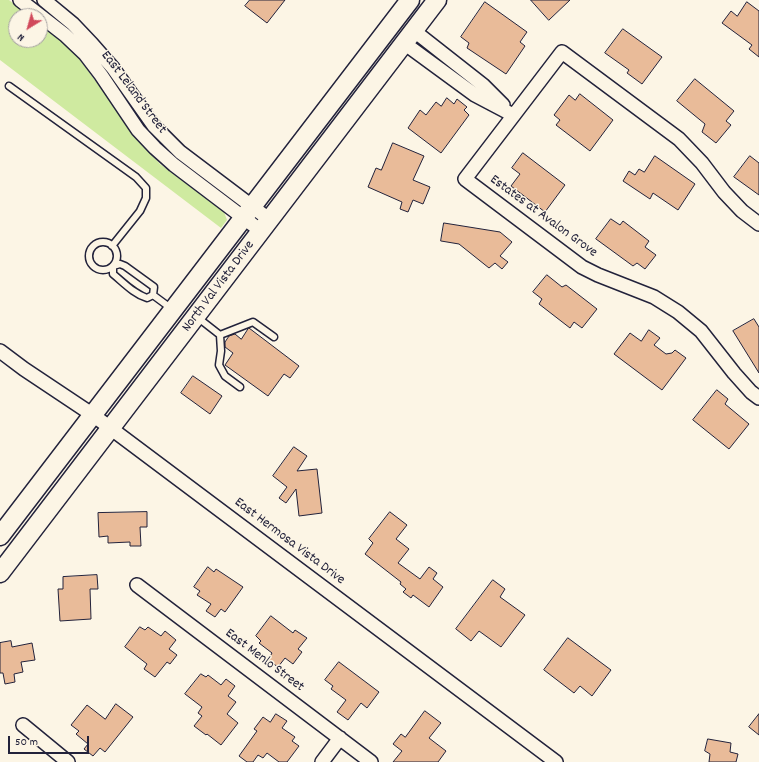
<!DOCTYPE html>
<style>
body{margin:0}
#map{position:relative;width:759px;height:762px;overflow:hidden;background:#fcf5e5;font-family:Dekko,sans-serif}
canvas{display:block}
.north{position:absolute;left:8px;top:8px;width:40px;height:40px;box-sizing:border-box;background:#fcf5e5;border:1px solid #a5a1a1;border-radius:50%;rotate:217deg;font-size:11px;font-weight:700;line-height:16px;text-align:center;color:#22223b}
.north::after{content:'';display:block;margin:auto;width:14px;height:18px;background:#d1495b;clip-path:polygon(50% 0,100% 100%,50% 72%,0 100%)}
.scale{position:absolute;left:8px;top:736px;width:81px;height:18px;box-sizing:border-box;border:2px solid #22223b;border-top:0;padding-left:5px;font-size:12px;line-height:14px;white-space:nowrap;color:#22223b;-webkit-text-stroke:3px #fcf5e5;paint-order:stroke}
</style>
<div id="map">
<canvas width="759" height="762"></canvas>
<div class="north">N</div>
<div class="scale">50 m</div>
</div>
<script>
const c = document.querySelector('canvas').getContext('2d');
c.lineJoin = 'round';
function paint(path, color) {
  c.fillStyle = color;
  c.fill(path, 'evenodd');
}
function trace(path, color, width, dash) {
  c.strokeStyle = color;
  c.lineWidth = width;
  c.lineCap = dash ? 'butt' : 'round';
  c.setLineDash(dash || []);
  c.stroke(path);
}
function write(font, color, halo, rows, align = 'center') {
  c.font = font + ' Dekko,sans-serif';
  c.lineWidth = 3;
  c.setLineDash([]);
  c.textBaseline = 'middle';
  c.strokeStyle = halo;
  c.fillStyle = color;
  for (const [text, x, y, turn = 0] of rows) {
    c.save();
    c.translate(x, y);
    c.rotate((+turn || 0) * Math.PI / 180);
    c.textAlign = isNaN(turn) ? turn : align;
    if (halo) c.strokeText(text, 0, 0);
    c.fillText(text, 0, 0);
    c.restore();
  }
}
paint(new Path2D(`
 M 0,0 L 9,0 L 30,16 L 16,16 L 16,40 L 40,40 L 40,23 L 56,35 L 78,57 L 141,143 L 160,164 L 224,212 L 227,220 L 221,228 L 0,60 Z`), '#cfeaa0');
const building = new Path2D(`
 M 250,0 L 285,0 L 267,23 L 245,6 Z
 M 531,0 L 570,0 L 549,20 Z
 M 485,2 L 527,32 L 520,42 L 525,46 L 506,74 L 467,48 L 469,43 L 461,37 Z
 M 747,2 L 759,11 L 759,57 L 749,49 L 752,45 L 722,23 L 731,11 L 737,16 Z
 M 623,29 L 662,57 L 642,84 L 627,73 L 629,70 L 605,53 Z
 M 695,79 L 734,111 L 726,121 L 731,125 L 716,143 L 702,132 L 705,124 L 677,101 Z
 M 580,94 L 613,120 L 590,151 L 556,125 L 560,120 L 554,115 L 569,95 L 575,100 Z
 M 447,98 L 454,104 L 457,99 L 467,107 L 464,110 L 469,115 L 441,153 L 408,128 L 420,110 L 426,115 L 436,102 L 441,106 Z
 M 393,143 L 424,156 L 413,180 L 430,187 L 423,204 L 413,200 L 408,212 L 400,209 L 402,202 L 368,187 L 376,168 L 381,170 Z
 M 523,153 L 565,185 L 545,212 L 511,186 L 520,174 L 512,168 Z
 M 655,156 L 695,184 L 678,210 L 653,193 L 650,199 L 623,181 L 629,171 L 635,175 L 639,169 L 644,172 Z
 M 750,156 L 759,163 L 759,195 L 734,177 Z
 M 611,219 L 620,225 L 623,221 L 649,241 L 645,247 L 656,255 L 645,269 L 637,263 L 633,266 L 596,239 Z
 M 444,223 L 500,232 L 512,242 L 500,256 L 508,262 L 502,269 L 495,263 L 489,268 L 459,244 L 441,241 Z
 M 547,275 L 562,287 L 566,285 L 597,309 L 582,328 L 574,322 L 570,328 L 539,304 L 542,299 L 533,292 Z
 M 754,319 L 759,327 L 759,373 L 733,331 Z
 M 249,328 L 299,366 L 290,378 L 284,374 L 268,396 L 225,365 L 233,353 L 225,347 L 225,342 L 229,336 L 235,334 L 241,339 Z
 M 649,330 L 660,338 L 654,345 L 666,354 L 672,353 L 675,350 L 686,358 L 662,390 L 614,354 L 630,333 L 641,341 Z
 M 193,376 L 222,396 L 210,414 L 181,393 Z
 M 717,390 L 728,399 L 725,404 L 749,424 L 729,449 L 693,420 Z
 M 294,447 L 307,456 L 297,471 L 317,469 L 322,513 L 299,516 L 296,489 L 286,503 L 279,498 L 287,487 L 273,476 Z
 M 147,512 L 147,527 L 140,527 L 141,546 L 130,546 L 130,542 L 108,543 L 108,536 L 99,537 L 98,513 Z
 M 390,512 L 407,525 L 396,539 L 409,549 L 398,563 L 420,579 L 429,567 L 437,573 L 433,579 L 443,587 L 429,607 L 413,595 L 411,598 L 403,592 L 406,589 L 400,584 L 401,582 L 365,554 L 373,543 L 369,539 Z
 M 208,567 L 214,572 L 216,569 L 243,587 L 225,612 L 221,609 L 215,617 L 206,611 L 211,604 L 197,595 L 200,591 L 194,587 Z
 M 97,575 L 98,589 L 90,589 L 91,619 L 60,621 L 58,589 L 63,589 L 63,577 Z
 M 493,580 L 505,589 L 500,597 L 525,615 L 501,647 L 479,631 L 471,641 L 456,629 Z
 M 271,616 L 293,633 L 295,630 L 307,638 L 298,649 L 302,652 L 293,664 L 285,658 L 278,667 L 268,660 L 272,653 L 259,643 L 261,641 L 256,636 Z
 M 140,627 L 145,630 L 148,627 L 161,636 L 165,631 L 176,640 L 169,649 L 177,655 L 170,664 L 167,662 L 155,677 L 144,669 L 147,664 L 125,647 Z
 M 568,638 L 611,670 L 592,696 L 580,686 L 574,693 L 544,670 Z
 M 11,641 L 12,647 L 32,643 L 35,660 L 21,662 L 23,672 L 14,674 L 15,682 L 5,684 L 3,673 L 0,673 L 0,643 Z
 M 339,662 L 379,692 L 367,708 L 361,703 L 348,720 L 337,712 L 346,700 L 331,689 L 333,686 L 325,680 Z
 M 201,674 L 206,677 L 208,675 L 221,685 L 226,679 L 235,686 L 228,696 L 236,702 L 227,714 L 238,723 L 221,745 L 207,734 L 206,735 L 194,726 L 202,716 L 198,713 L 202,707 L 185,694 Z
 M 116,704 L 133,717 L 105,752 L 100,748 L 93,756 L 84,749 L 88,744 L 76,734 L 79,731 L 71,725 L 87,705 L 105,719 Z
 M 425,711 L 441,723 L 429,738 L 446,751 L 438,762 L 393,762 L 402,751 L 393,744 L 401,734 L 405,737 Z
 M 276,714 L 287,721 L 282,728 L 295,737 L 292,741 L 299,746 L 287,762 L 279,762 L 267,753 L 263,758 L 258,755 L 253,762 L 247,762 L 239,756 L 257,731 L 254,729 L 263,717 L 270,722 Z
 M 759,714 L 759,735 L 749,727 Z
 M 708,739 L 731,743 L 730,752 L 738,754 L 736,762 L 709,762 L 710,754 L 705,751 Z`);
paint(building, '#e9bb99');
trace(building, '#22223b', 1);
const lane = new Path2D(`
 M 9,86 L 136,177 L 146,188 L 146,198 L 140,211 L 112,246
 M89 256a14 14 0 1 1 28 0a14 14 0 1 1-28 0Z
 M 120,264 L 125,266 L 154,287 L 153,295 L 147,298 C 134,294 124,283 113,274 L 113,266 Z
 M 153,295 L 172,309
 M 197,317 L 220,335 L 221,351 L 219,365 L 225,376 L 240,387
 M 220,335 L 253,322 L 274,337`);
const street = new Path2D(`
 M 20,0 L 65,35 L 85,54 L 101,75 L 138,130 L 155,148 L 174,165 L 261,231
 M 44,0 L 73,24 L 92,44 L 113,68 L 154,126 L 180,152 L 270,220
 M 413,30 L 483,85 L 503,105
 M 404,43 L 475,95 L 513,115
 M 759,224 L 742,211 L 724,192 L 702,163 L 679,139 L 562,52 L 465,179 L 582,267 L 598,275 L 654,297 L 678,312 L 701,331 L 734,373 L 751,392 L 759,398
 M 0,351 L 24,369 L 93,415 L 556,762
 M 137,585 L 371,762
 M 23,725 L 68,762
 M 322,762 L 340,738`);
const secondary = new Path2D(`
 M 0,536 L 410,0
 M 0,573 L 437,0`);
trace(lane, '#22223b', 9);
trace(street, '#22223b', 16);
trace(secondary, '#22223b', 21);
trace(lane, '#fcf5e5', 6);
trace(street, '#fcf5e5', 13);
trace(secondary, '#fcf5e5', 18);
write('14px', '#22223b', '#fcf5e5', [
 ["East Leland Street",133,93,53],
 ["Estates at Avalon Grove",543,217,36],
 ["North Val Vista Drive",219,287,-53],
 ["East Hermosa Vista Drive",289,542,37],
 ["East Menlo Street",264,661,37]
]);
</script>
